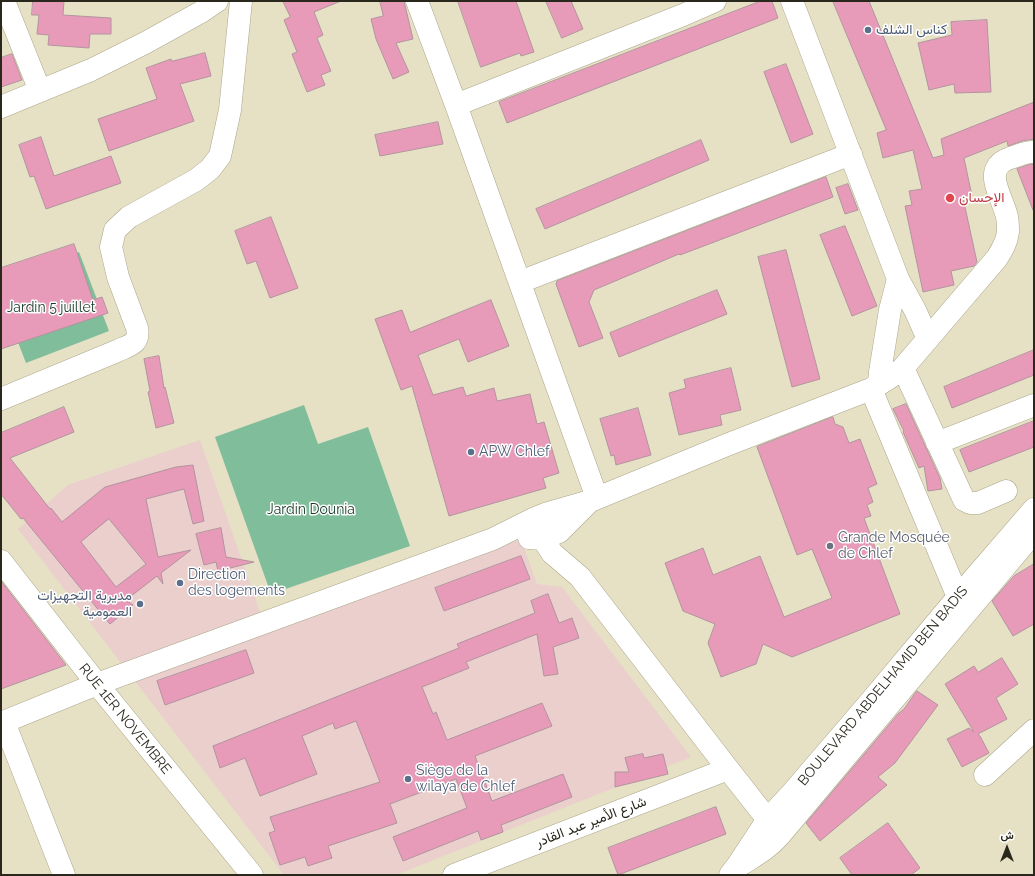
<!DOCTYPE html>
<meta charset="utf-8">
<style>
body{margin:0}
#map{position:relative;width:1035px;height:876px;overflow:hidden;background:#e6e1c5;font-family:Raleway,Vazirmatn,sans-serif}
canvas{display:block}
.frame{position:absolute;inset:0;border:2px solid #2a281d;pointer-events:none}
.north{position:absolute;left:987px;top:828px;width:40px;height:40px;-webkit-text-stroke:3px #fff;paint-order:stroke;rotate:0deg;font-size:11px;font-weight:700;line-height:16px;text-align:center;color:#2a281d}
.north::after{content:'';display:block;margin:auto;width:14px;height:18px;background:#2a281d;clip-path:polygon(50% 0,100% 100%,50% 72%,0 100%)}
</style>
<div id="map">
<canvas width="1035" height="876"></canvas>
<div class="frame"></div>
<div class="north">ش</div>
</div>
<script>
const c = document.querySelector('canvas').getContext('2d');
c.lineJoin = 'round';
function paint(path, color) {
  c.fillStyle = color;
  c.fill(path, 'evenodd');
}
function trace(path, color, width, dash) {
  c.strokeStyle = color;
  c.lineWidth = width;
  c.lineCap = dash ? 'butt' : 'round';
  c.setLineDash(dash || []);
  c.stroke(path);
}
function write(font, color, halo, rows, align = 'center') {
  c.font = font + ' Raleway,Vazirmatn,sans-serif';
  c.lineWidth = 3;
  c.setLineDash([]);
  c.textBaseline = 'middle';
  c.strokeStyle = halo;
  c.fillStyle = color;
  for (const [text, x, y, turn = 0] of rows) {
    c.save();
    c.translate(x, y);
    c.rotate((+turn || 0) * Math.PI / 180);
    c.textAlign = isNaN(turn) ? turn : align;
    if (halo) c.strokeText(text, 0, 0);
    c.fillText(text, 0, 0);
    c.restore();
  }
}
paint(new Path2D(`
 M 200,440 L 266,629 L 521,539 L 537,584 L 562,587 L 691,757 L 396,875 L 284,875 L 18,529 L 68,485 Z`), '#eacfcd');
paint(new Path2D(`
 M 79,252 L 109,331 L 26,363 L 1,298 L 1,282 Z
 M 304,405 L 318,444 L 368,427 L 410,546 L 271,594 L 215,437 Z`), '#80bd9b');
const building = new Path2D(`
 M 33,1 L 64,1 L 63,15 L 111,18 L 111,34 L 90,34 L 89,48 L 48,45 L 49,35 L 37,34 L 39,15 L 32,15 Z
 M 283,1 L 341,1 L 314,12 L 323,35 L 317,38 L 331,71 L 321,75 L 325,85 L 307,92 L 292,54 L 297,52 L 284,20 L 290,17 Z
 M 380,1 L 404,1 L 413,39 L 396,43 L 409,72 L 393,79 L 376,39 L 371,19 L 383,16 Z
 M 458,1 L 516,1 L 534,52 L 521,56 L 520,53 L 481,67 Z
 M 546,1 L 571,1 L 583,29 L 562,38 Z
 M 761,1 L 772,1 L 778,18 L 507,123 L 499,102 Z
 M 833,1 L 869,1 L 933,158 L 944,155 L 941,139 L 1034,102 L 1034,139 L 1022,141 L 1008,146 L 1007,141 L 964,158 L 972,196 L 963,198 L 977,262 L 974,266 L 951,271 L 954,285 L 923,292 L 905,206 L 912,205 L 909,191 L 922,189 L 913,150 L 883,158 L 877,133 L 886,130 Z
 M 987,20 L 991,92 L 955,93 L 954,84 L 929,90 L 918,43 L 952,35 L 951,22 Z
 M 205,53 L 211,76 L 180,84 L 194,121 L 109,151 L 98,119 L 157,99 L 146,68 L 171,59 L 172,61 Z
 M 12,54 L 22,80 L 1,87 L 1,58 Z
 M 786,64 L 813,134 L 791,143 L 764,72 Z
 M 438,122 L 443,144 L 380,156 L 375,135 Z
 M 41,137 L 54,176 L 111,156 L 121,183 L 46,209 L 34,176 L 30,177 L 19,145 Z
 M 701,140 L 709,160 L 545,229 L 536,209 Z
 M 1031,164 L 1034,164 L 1034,209 L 1033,210 L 1017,169 Z
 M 826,177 L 833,197 L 680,255 L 679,254 L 594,290 L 589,302 L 603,338 L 579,347 L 556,284 L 557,281 Z
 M 848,184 L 858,210 L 845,214 L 836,188 Z
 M 271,217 L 298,288 L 270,298 L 256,261 L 247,264 L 235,231 Z
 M 845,226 L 877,306 L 852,316 L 820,235 Z
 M 74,244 L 93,300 L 102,297 L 108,313 L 1,349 L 1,268 Z
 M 786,250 L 820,379 L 792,387 L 758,257 Z
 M 717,290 L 727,314 L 619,357 L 610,333 Z
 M 491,300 L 509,346 L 468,362 L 459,339 L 418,355 L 433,395 L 463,387 L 466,396 L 494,388 L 497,401 L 530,394 L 537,424 L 544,422 L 559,473 L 543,478 L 546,488 L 449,516 L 412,386 L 401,390 L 375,319 L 402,310 L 410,332 Z
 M 1034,350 L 1034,375 L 952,408 L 944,387 Z
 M 159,356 L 164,388 L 165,387 L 174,423 L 156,428 L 148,392 L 150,391 L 144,359 Z
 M 731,368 L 741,410 L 720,415 L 722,425 L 679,435 L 669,393 L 686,388 L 684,380 Z
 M 906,404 L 940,478 L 942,489 L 928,491 L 924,466 L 919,468 L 903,432 L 904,431 L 893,409 Z
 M 64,407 L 74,432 L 10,458 L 50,509 L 51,508 L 62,522 L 105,487 L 176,467 L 193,465 L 204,521 L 193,524 L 184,489 L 146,499 L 158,557 L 191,550 L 161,573 L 163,584 L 157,576 L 126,600 L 133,605 L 110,624 L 23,518 L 21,519 L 1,494 L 1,433 ZM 109,519 L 146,564 L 116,587 L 81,542 Z
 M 638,408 L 651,455 L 616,465 L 614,455 L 611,456 L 600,419 Z
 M 833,417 L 835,424 L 843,427 L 849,443 L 860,439 L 877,484 L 868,488 L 873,502 L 867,505 L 871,516 L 864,518 L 900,614 L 792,657 L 763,644 L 756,664 L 721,677 L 708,643 L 715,624 L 683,611 L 665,563 L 703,548 L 713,575 L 760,556 L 784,617 L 832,598 L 812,549 L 797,555 L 757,447 Z
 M 1034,421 L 1034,447 L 969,472 L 960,450 Z
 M 221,528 L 226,557 L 254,562 L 218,571 L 216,562 L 204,565 L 196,534 Z
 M 521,556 L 530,579 L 444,611 L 435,588 Z
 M 1034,564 L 1034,624 L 1013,636 L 992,601 L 1014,576 Z
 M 1,581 L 66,665 L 1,689 Z
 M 548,594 L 559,623 L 572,618 L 579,638 L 553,647 L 558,674 L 544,676 L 537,634 L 466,662 L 469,668 L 422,687 L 433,714 L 436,712 L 447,740 L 542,703 L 552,726 L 475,756 L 492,801 L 563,774 L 572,797 L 501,825 L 503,832 L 481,840 L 478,831 L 403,861 L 393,837 L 467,808 L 456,779 L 390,804 L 397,823 L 328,846 L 332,858 L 308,866 L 305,857 L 280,865 L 269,833 L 275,831 L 270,817 L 380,782 L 356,721 L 335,729 L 333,723 L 302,736 L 317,774 L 260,796 L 245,758 L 220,768 L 213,746 L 459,648 L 457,644 L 535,613 L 531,601 Z
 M 246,650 L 254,673 L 165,705 L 157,681 Z
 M 1002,658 L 1018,684 L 996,698 L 1007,719 L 978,734 L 980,736 L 989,753 L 962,767 L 947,739 L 969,728 L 974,732 L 945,684 L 974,666 L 978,672 Z
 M 917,691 L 938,705 L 895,763 L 878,777 L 887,785 L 820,841 L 806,823 L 898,714 L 904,709 Z
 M 643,754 L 644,758 L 663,754 L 668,774 L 615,787 L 615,772 L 629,772 L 625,758 Z
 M 716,807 L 726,834 L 618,875 L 608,848 Z
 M 888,823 L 920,868 L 911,875 L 852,875 L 840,858 Z`);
paint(building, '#e79bb8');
trace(building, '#b2949e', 1);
const minor = new Path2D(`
 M 4,1 L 40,91
 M 417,1 L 456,105 L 597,498
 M 792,1 L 887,250 L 898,279 L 915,310 L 928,339
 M 456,105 L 683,15 L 715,1
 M 1,107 L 91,70 L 145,43 L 201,12 L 217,1
 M 520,282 L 851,154
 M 903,368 L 964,500 L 970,503 L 978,503 L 1006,491
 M 879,384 L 880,372 L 890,310 L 898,279
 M 871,389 L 958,597
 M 1,399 L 117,351 C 130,345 140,344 137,328 L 118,277 L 111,247 L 115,230 L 129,217 L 196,180 L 210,169 L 220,156 L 230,110 L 241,1
 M 937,443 L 1034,405
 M 533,519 L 543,539 L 552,553 L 580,577 L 728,769 L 779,834
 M 529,538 L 543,539 L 559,532 L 589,502
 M 1,561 L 97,684 L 252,875
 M 4,722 L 64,875
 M 1,723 L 97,684 L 493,539 L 533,519 L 548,513 L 590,501 L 729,444 L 871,389 C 882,383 893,376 903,368 L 997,258 C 1002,250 1007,242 1008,232 C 1008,228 1008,221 1007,217 C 1003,197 980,169 1010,158 C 1018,156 1026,151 1034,152
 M 985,775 L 1034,730
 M 454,875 L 728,769`);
const major = new Path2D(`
 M 742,864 C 756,855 769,848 780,835 L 1034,532
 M 730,875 L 737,866 L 768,819 L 793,792 L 871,701 L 958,597 L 1034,509`);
trace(minor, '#aba68b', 23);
trace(major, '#aba68b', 23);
trace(minor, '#fff', 22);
trace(major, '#fff', 22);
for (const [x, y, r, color] of [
 [868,30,4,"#5c6f8a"],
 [950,198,5,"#e0444e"],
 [471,452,4,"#5c6f8a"],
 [830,546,4,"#6b7280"],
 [180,583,4,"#5c6f8a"],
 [140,604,4,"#5c6f8a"],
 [408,779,4,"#5c6f8a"]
]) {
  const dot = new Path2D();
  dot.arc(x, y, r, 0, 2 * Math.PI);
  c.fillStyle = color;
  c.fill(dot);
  trace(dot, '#fff', 1.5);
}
write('14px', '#4e5e75', '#fff', [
 ["كناس الشلف",876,30],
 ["APW Chlef",479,452],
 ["Direction",188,575],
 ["des logements",188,591],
 ["مديرية التجهيزات",132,596,"right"],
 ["العمومية",132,612,"right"],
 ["Siège de la",416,771],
 ["wilaya de Chlef",416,787]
], 'left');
write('14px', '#be3a42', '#fff', [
 ["الإحسان",959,198]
], 'left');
write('14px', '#163827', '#fff', [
 ["Jardin 5 juillet",51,308],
 ["Jardin Dounia",311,510]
]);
write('14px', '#5b616d', '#fff', [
 ["Grande Mosquée",838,538],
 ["de Chlef",838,554]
], 'left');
write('14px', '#2a281d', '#fff', [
 ["BOULEVARD ABDELHAMID BEN BADIS",883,686,-50],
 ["RUE 1ER NOVEMBRE",125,719,51],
 ["شارع الأمير عبد القادر",591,822,-21]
]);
</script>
